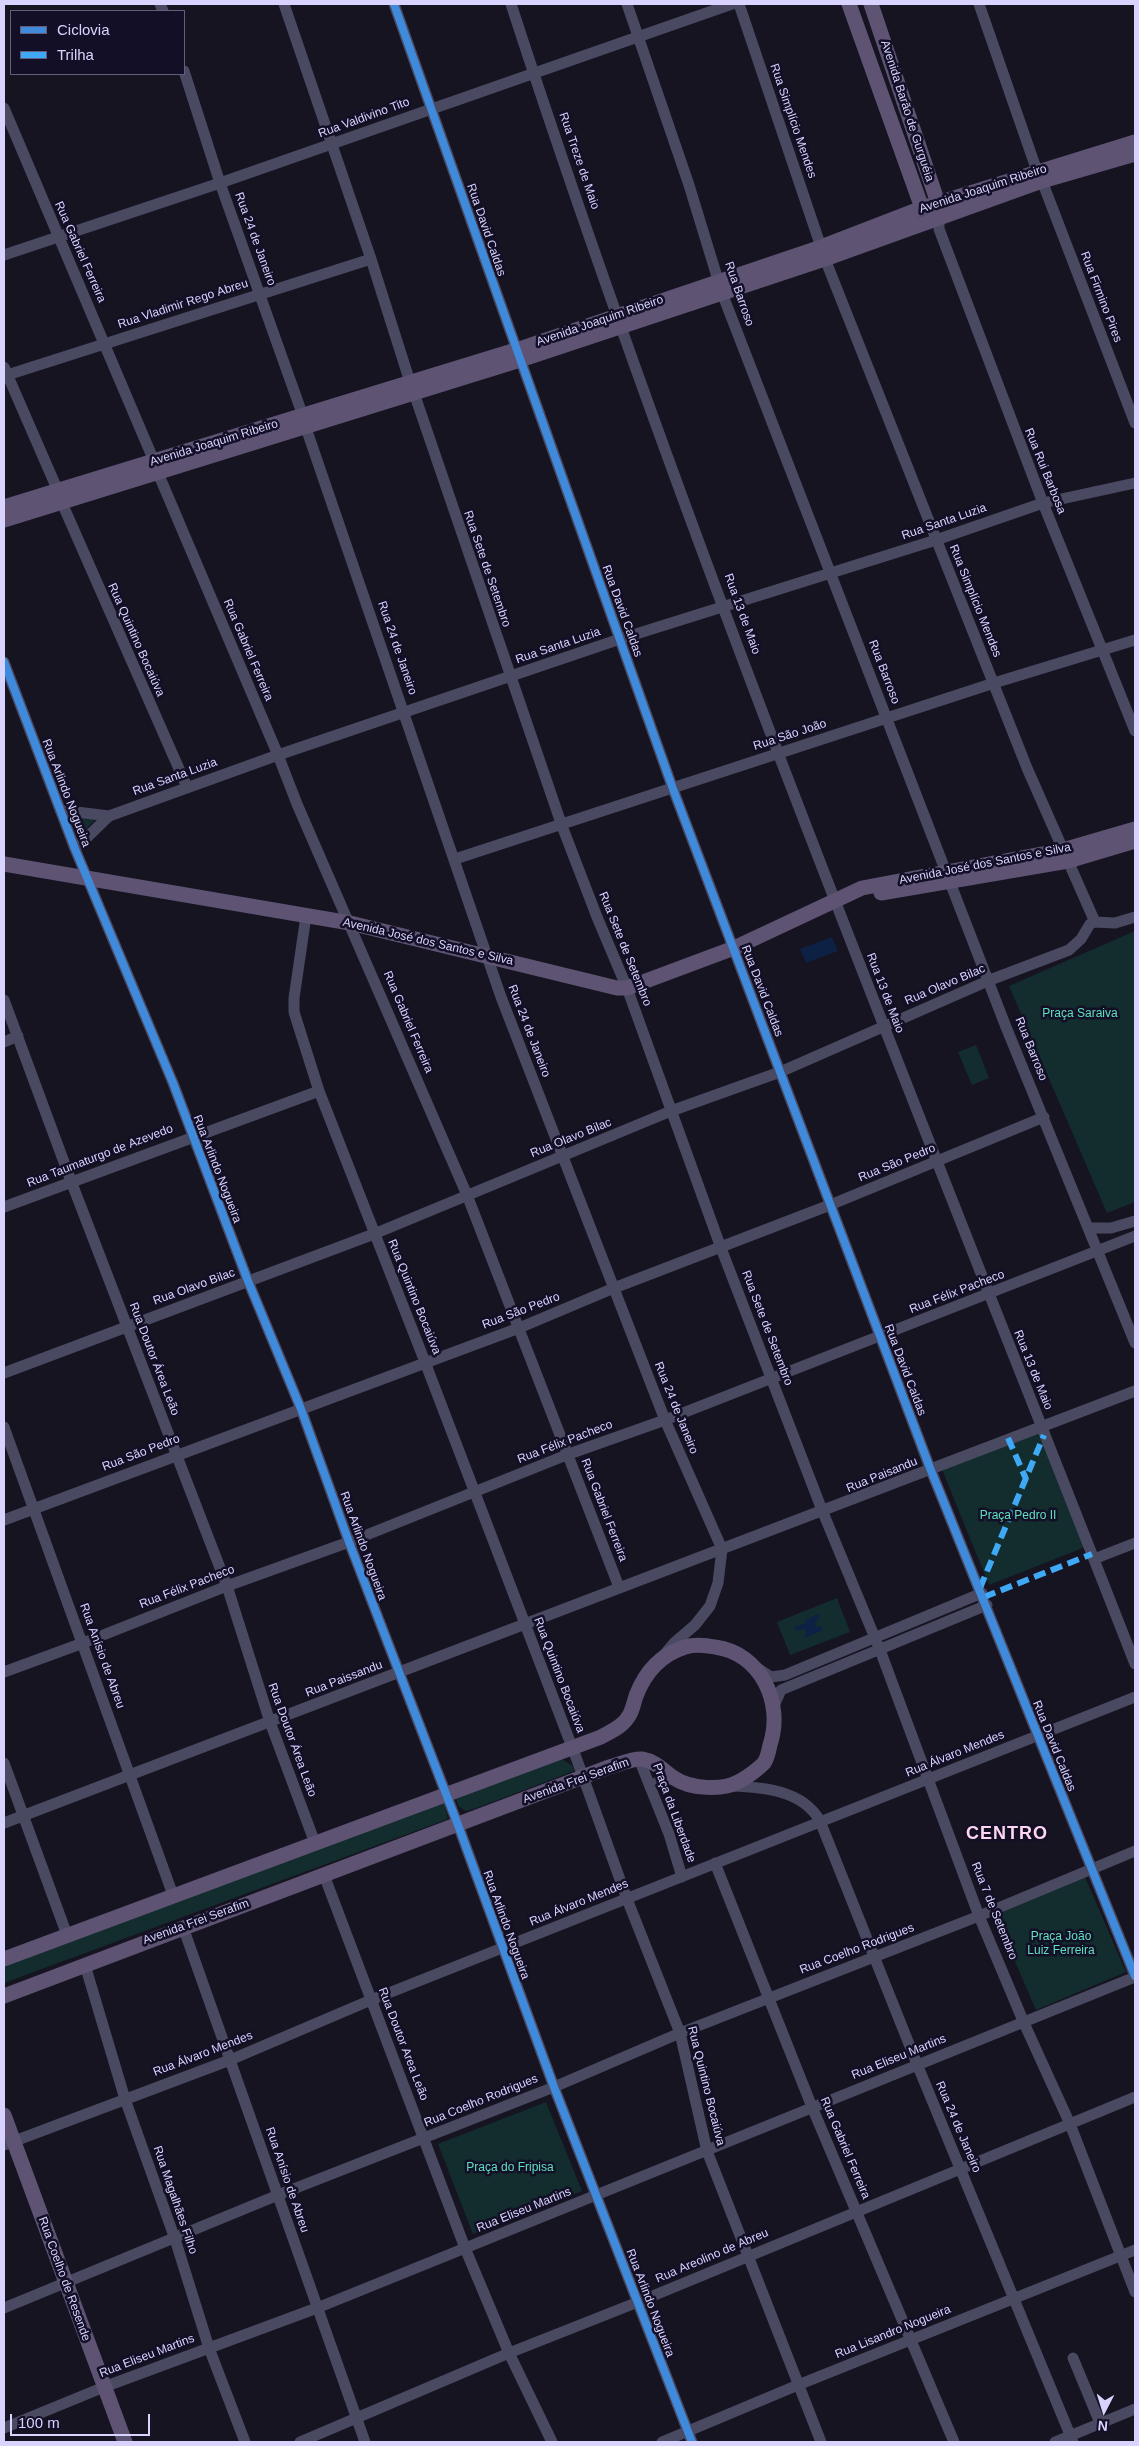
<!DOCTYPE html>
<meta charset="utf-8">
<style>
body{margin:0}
#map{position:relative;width:1139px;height:2446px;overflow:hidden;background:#161421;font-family:Arial,sans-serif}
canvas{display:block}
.frame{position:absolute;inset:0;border:5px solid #d9d4ff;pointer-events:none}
.legend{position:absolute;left:10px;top:10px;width:175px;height:65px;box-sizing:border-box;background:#130f26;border:1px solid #625e7d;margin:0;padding:6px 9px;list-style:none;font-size:15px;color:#d9d4ff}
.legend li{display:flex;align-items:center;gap:10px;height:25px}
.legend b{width:25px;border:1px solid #625e7d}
.north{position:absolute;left:1079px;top:2386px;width:50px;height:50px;-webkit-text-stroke:4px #130f26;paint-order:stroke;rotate:185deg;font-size:14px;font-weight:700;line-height:20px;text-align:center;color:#d9d4ff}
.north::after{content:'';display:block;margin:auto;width:18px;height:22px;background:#d9d4ff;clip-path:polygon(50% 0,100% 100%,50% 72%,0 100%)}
.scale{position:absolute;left:10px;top:2414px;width:140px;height:22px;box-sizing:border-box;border:2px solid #d9d4ff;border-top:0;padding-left:6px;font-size:15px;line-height:18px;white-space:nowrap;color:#d9d4ff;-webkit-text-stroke:4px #130f26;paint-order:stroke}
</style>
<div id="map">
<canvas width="1139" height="2446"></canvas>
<div class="frame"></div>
<ul class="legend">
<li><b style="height:6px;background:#408adc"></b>Ciclovia</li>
<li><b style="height:6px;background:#3fa9f5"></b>Trilha</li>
</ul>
<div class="north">N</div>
<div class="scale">100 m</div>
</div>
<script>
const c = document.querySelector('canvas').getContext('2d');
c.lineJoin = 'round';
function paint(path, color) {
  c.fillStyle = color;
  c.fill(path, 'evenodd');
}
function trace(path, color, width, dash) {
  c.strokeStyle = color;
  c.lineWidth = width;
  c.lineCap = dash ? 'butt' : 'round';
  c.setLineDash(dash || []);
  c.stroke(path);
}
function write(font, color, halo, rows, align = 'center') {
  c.font = font + ' Arial,sans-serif';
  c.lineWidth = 5;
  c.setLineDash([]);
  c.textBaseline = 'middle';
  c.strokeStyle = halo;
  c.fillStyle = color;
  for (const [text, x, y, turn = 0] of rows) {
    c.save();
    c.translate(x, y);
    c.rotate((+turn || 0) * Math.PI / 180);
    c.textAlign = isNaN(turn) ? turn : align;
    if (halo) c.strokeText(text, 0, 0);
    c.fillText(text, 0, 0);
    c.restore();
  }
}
paint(new Path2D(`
 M 104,811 L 79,836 L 71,814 Z
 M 1135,931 L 1135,1202 L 1107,1213 L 1009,986 Z
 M 976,1045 L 989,1078 L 972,1085 L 958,1052 Z
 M 1040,1429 L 1088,1546 L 989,1585 L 941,1467 Z
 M 837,1598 L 850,1632 L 790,1655 L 777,1622 Z
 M 560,1758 L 573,1766 L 574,1771 L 474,1809 L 466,1811 L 458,1806 L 456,1798 Z
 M 440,1801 L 444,1804 L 448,1819 L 4,1983 L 4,1965 Z
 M 1085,1877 L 1126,1972 L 1036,2010 L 995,1915 Z
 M 546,2102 L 582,2191 L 473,2234 L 438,2144 Z`), '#132c2d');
paint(new Path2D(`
 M 832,937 L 838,951 L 806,963 L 800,949 Z
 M 818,1614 L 820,1618 L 814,1624 L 817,1627 L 821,1626 L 823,1630 L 805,1638 L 806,1629 L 796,1631 L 795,1627 L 806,1623 L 805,1620 Z`), '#0d2144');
trace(new Path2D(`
 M 160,4 L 163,11
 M 284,4 L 371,259 L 410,382
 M 394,4 L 673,789 L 930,1468 L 1135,1976
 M 511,4 C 694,567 920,1114 1135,1664
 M 627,4 L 689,185 L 722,293 L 1006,1027 L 1135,1343
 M 739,4 L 821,247
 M 979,4 L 1037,171
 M 184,71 L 220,183 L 303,416
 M 4,108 L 154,461
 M 1042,181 L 1135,423
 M 939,218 L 939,229 L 1043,503 L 1135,731
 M 4,255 L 220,183 L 732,4
 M 825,259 L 1027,768 L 1095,922
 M 4,367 L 58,491
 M 4,376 L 371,259
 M 414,393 L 562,826 L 597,917 L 627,988 L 721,1248 L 822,1510 L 880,1650 L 979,1916 L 1024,2023 L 1070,2124 L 1135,2292
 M 306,428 L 501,997 L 665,1420 L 722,1549 L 718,1583 L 710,1606 L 695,1625 L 674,1643 L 663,1656
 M 158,473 L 278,755 L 297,804 L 467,1195 L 619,1587
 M 62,503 L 187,787
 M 4,662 L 75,849 L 173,1083 L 248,1281 L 301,1409 L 349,1542 L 458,1825 L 554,2087 L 692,2442
 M 60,810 L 109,816
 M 75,849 L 109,816 L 278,755 L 620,639 L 936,540 L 1043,503 L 1135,483
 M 455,859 L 994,683 L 1135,640
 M 306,916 L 294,998 L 294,1012 L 319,1091 L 425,1362 L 577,1760 L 627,1899 L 680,2033 L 707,2151 L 821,2442
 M 4,1000 L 71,1181 L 227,1586 L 270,1722 L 315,1843
 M 4,1042 L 18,1036
 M 4,1207 L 319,1091
 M 1089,1228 L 1111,1228 L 1135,1221
 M 4,1373 L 374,1234 L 671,1111 L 780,1072 L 990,980 L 1069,950 L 1081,939 L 1090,924 L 1095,922 L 1115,923 L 1135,917
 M 4,1427 L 173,1895
 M 4,1520 L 519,1328 L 614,1288 L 830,1205 L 1044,1117
 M 1094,1559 L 1135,1543
 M 759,1669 L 771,1677 L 785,1675 L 982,1593
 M 4,1672 L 83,1643 L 227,1586 L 349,1542 L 569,1454 L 665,1420 L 1135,1236
 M 773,1708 L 781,1690 L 987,1605
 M 639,1759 L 669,1834 L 682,1877
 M 4,1763 L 67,1935
 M 731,1786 C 762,1787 803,1790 820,1821 L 917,2064 L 1073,2442
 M 650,1787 L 663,1779 L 676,1779
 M 4,1823 L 1135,1391
 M 715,1863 L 812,2107 L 954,2442
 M 324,1875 L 465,2248 L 509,2353 L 552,2442
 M 183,1927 L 365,2442
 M 85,1965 L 125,2099 L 175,2239 L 209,2348 L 245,2442
 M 4,2145 L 230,2060 L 371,2000 L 1135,1697
 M 4,2308 L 278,2195 L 554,2087 L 680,2033 L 979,1916 L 1135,1851
 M 1073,2358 L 1100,2423
 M 4,2428 L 104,2387 L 317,2308 L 1135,1977
 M 300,2442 L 509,2353 L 638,2302 L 1135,2097
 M 662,2442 L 798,2385 L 1135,2250
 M 1055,2442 L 1135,2409`), '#4a4962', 11);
trace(new Path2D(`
 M 849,4 L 922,208
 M 871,4 L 938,203 L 938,212
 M 4,507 L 516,350 L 821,247 L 922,208 L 1135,142
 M 4,520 L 520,360 L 825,259 L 1042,181 L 1135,154
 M 4,864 L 350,923 L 617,988 L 627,988 L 734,948 L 862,888 L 1063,850 L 1135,829
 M 881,893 L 1068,861 L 1135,841
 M 4,1959 L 601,1737 C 612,1731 624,1726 630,1714 C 633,1708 634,1702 636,1696 C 645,1672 660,1655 685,1647 C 695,1644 705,1645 715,1647 C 761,1653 784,1703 770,1745 C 769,1750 767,1759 764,1763 C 758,1769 747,1777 740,1781 C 723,1791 690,1789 674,1778 C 664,1771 655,1761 642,1759 C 632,1758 618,1765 609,1767 L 4,1996
 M 4,2115 L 125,2442`), '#5e5373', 15);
trace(new Path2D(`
 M 1008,1438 L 1026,1479
 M 980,1588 L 1044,1435
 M 984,1597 L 1092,1554`), '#3fa9f5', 6, [12, 6]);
trace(new Path2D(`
 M 394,4 L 673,789 L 930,1468 L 1135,1976
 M 4,662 L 75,849 L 173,1083 L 248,1281 L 301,1409 L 349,1542 L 458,1825 L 554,2087 L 692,2442`), '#408adc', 8);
write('12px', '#d9d4ff', '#130f26', [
 ["Avenida Barão de Gurguéia",907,111,72],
 ["Rua Valdivino Tito",364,118,-20],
 ["Rua Simplício Mendes",793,121,71],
 ["Rua Treze de Maio",579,161,71],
 ["Avenida Joaquim Ribeiro",983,189,-18],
 ["Rua David Caldas",486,230,71],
 ["Rua 24 de Janeiro",255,239,70],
 ["Rua Gabriel Ferreira",80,252,66],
 ["Rua Barroso",739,294,71],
 ["Rua Firmino Pires",1101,297,69],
 ["Rua Vladimir Rego Abreu",183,304,-18],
 ["Avenida Joaquim Ribeiro",600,321,-19],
 ["Avenida Joaquim Ribeiro",214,443,-17],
 ["Rua Rui Barbosa",1045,471,68],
 ["Rua Santa Luzia",944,522,-19],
 ["Rua Sete de Setembro",487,569,71],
 ["Rua Simplício Mendes",975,601,68],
 ["Rua David Caldas",622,611,70],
 ["Rua 13 de Maio",742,614,70],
 ["Rua Quintino Bocaiúva",136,640,66],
 ["Rua Santa Luzia",558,646,-19],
 ["Rua 24 de Janeiro",397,648,71],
 ["Rua Gabriel Ferreira",248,650,67],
 ["Rua Barroso",884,672,69],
 ["Rua São João",790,735,-18],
 ["Rua Santa Luzia",175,777,-20],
 ["Rua Arlindo Nogueira",66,793,69],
 ["Avenida José dos Santos e Silva",985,864,-11],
 ["Avenida José dos Santos e Silva",428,942,13],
 ["Rua Sete de Setembro",625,949,68],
 ["Rua Olavo Bilac",945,985,-23],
 ["Rua David Caldas",762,991,69],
 ["Rua 13 de Maio",885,993,69],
 ["Rua Gabriel Ferreira",408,1022,67],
 ["Rua 24 de Janeiro",529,1031,69],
 ["Rua Barroso",1031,1049,68],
 ["Rua Olavo Bilac",571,1138,-22],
 ["Rua Taumaturgo de Azevedo",100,1156,-21],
 ["Rua São Pedro",897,1163,-22],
 ["Rua Arlindo Nogueira",217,1169,69],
 ["Rua Olavo Bilac",194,1287,-20],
 ["Rua Félix Pacheco",957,1292,-21],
 ["Rua Quintino Bocaiúva",414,1297,68],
 ["Rua São Pedro",521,1311,-21],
 ["Rua Sete de Setembro",767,1328,69],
 ["Rua Doutor Área Leão",154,1359,69],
 ["Rua David Caldas",905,1370,69],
 ["Rua 13 de Maio",1033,1370,68],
 ["Rua 24 de Janeiro",676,1408,68],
 ["Rua Félix Pacheco",565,1442,-21],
 ["Rua São Pedro",141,1453,-21],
 ["Rua Paisandu",882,1475,-22],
 ["Rua Gabriel Ferreira",604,1510,69],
 ["Rua Arlindo Nogueira",363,1546,70],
 ["Rua Félix Pacheco",187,1587,-21],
 ["Rua Anísio de Abreu",102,1656,70],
 ["Rua Quintino Bocaiúva",559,1675,69],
 ["Rua Paissandu",344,1679,-21],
 ["Rua Doutor Área Leão",292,1740,70],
 ["Rua David Caldas",1054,1746,68],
 ["Rua Álvaro Mendes",955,1754,-22],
 ["Avenida Frei Serafim",576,1781,-20],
 ["Praça da Liberdade",674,1813,70],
 ["Rua Álvaro Mendes",579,1903,-22],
 ["Rua 7 de Setembro",994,1911,68],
 ["Avenida Frei Serafim",196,1922,-20],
 ["Rua Arlindo Nogueira",506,1925,70],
 ["Rua Coelho Rodrigues",857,1949,-21],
 ["Rua Doutor Area Leão",403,2044,69],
 ["Rua Álvaro Mendes",203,2054,-21],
 ["Rua Eliseu Martins",899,2057,-22],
 ["Rua Quintino Bocaiúva",706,2086,76],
 ["Rua Coelho Rodrigues",481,2101,-22],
 ["Rua 24 de Janeiro",958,2127,67],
 ["Rua Gabriel Ferreira",845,2148,67],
 ["Rua Anísio de Abreu",287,2180,71],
 ["Rua Magalhães Filho",175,2200,71],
 ["Rua Eliseu Martins",524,2210,-22],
 ["Rua Areolino de Abreu",712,2256,-23],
 ["Rua Coelho de Resende",64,2279,70],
 ["Rua Arlindo Nogueira",650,2303,69],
 ["Rua Lisandro Nogueira",893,2332,-22],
 ["Rua Eliseu Martins",147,2356,-21]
]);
write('12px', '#5fe0c0', '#130f26', [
 ["Praça Saraiva",1080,1014],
 ["Praça Pedro II",1018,1516],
 ["Praça João",1061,1937],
 ["Luiz Ferreira",1061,1951],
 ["Praça do Fripisa",510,2168]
]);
c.letterSpacing = '1px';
write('bold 18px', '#ffd6f0', '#130f26', [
 ["CENTRO",1007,1834]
]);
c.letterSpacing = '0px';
</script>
